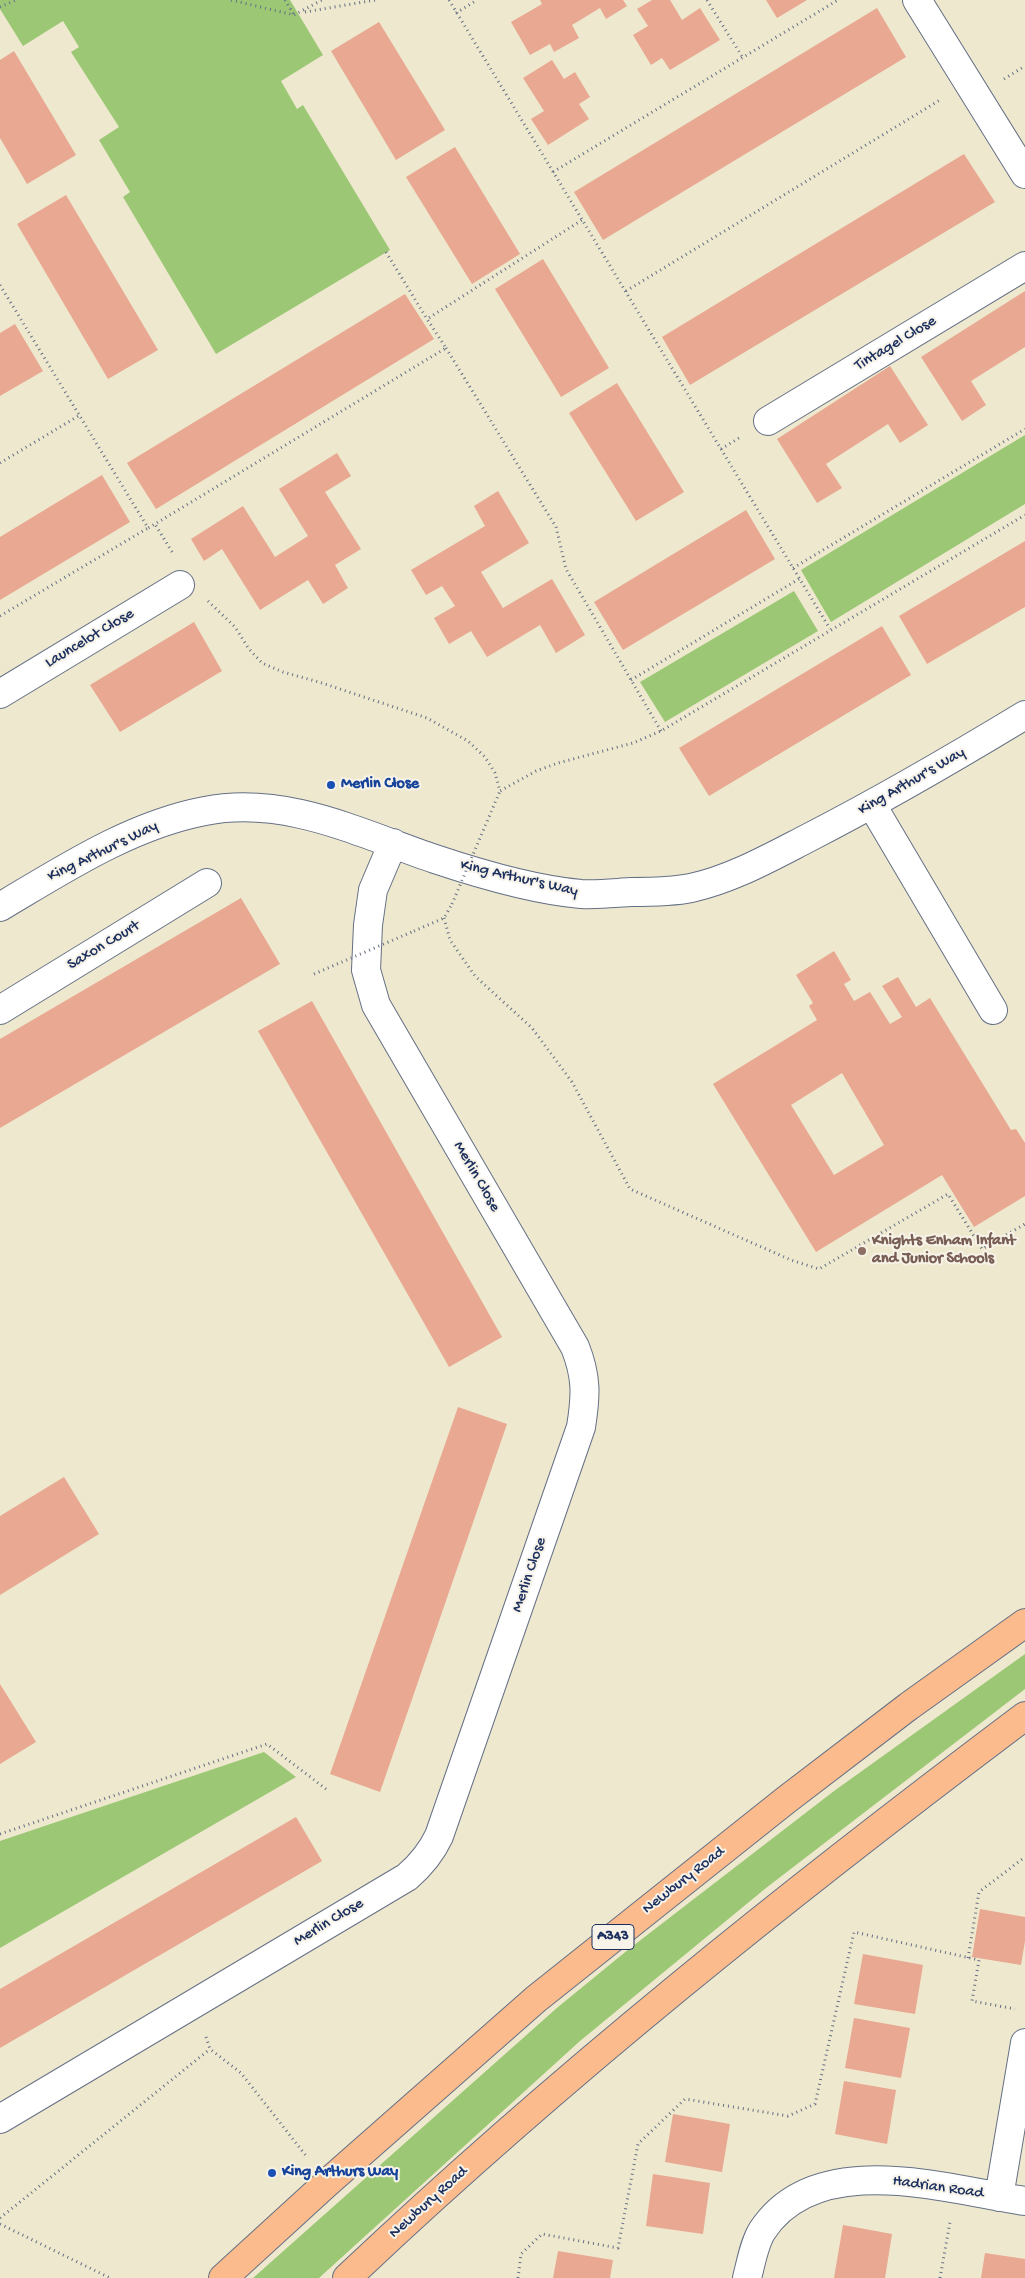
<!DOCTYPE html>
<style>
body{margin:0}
canvas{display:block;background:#eee8ce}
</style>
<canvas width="1025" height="2278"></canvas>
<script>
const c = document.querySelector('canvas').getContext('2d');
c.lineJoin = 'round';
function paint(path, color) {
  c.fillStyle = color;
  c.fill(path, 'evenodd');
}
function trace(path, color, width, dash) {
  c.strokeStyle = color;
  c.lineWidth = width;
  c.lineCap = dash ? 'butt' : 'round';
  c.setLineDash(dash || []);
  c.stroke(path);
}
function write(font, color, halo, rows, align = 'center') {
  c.font = font + ' "Gochi Hand",sans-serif';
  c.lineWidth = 4;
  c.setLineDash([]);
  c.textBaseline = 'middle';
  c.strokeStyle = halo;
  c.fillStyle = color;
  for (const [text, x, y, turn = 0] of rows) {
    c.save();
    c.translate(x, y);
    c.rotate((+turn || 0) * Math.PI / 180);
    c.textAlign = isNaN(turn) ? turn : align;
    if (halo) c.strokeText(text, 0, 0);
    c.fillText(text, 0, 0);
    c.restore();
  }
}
paint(new Path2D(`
 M 0,0 L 290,0 L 323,55 L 281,81 L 297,109 L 303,105 L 390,250 L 216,354 L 123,197 L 130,192 L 99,140 L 119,127 L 71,52 L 79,47 L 63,21 L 23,46 L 0,9 Z
 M 1025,435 L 1025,504 L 831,622 L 801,570 Z
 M 794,591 L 818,631 L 665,722 L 640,682 Z
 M 1025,1654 L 1025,1689 L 766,1888 L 580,2041 L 319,2278 L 253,2278 L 558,2007 L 629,1949 L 834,1791 Z
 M 264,1752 L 296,1777 L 0,1948 L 0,1841 Z`), '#9cc875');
paint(new Path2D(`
 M 540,0 L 623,0 L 627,6 L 606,19 L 600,8 L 572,25 L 579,38 L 554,52 L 550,44 L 530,55 L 511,22 L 542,4 Z
 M 652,0 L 670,0 L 682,20 L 700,8 L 720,40 L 670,70 L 662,58 L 651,65 L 633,35 L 648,26 L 637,9 Z
 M 766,0 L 807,0 L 777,18 Z
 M 877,8 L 906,57 L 603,240 L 574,192 Z
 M 379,22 L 445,130 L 396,160 L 331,51 Z
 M 14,51 L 76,155 L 27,184 L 0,138 L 0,60 Z
 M 552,60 L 564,79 L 575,72 L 590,97 L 579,104 L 589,119 L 548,145 L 531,119 L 544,111 L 523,78 Z
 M 455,147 L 520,254 L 472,284 L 406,177 Z
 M 964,154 L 995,202 L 690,385 L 662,337 Z
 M 66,195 L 158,350 L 108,379 L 17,224 Z
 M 543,259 L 609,368 L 561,397 L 495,289 Z
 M 1025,291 L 1025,347 L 971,381 L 986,405 L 962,421 L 921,357 Z
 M 405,294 L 434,339 L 156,509 L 127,463 Z
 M 15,324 L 43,371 L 0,396 L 0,333 Z
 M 890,366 L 928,425 L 900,443 L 888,424 L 826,464 L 842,488 L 817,503 L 777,439 Z
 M 617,383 L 684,492 L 636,521 L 569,413 Z
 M 337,453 L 351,476 L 325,492 L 361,549 L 335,565 L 348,588 L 323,604 L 308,580 L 260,610 L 222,549 L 204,561 L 191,539 L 243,506 L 275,557 L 308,536 L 279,489 Z
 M 102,475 L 130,522 L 0,600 L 0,537 Z
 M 498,491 L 529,543 L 481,572 L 503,608 L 552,579 L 585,635 L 556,653 L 540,625 L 487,657 L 471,631 L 449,644 L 434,618 L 455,606 L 442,586 L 426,595 L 411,570 L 485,526 L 474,506 Z
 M 746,510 L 775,559 L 623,650 L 594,602 Z
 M 1025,541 L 1025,607 L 927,664 L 899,616 Z
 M 194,622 L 222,671 L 120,732 L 90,685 Z
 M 882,626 L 911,675 L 709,796 L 679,748 Z
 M 241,898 L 280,964 L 0,1128 L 0,1039 Z
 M 834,951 L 851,980 L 844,984 L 854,1001 L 870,992 L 890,1024 L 902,1017 L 882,986 L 898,977 L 916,1007 L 930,998 L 1011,1130 L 1016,1129 L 1025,1143 L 1025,1196 L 974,1227 L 942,1175 L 816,1252 L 713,1084 L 817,1020 L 809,1006 L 813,1003 L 796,975 ZM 842,1073 L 884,1145 L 834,1175 L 791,1105 Z
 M 312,1001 L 502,1337 L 449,1367 L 258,1031 Z
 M 458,1407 L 507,1424 L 380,1792 L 330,1774 Z
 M 64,1477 L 99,1534 L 0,1595 L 0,1516 Z
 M 0,1684 L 36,1742 L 0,1764 Z
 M 296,1817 L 322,1861 L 0,2048 L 0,1989 Z
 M 980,1909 L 1025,1917 L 1025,1941 L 1021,1965 L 972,1957 Z
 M 863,1954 L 923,1965 L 915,2014 L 854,2004 Z
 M 854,2018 L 910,2028 L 901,2078 L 845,2068 Z
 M 844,2081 L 896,2090 L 887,2144 L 835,2134 Z
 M 673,2114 L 730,2124 L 722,2172 L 665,2162 Z
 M 653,2174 L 710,2183 L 703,2234 L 646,2226 Z
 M 843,2225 L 892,2234 L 885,2278 L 834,2278 Z
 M 558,2251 L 613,2260 L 610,2278 L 553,2278 Z
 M 985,2253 L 1025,2259 L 1025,2278 L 981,2278 Z`), '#e8a891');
const minor = new Path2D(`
 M 917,0 L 1025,174
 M 768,421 L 1025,266
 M 0,694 L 180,585
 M 872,805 L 993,1010
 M 0,907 C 64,869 131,825 205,811 C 286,795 361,834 435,859 C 480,874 534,890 581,894 C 597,895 614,893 630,892 C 650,892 672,892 691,888 C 732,879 771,857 808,838 C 882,800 954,758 1025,715
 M 0,1010 L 207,883
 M 0,2119 L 407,1877 C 421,1865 431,1853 439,1836 L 581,1427 C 586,1396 587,1377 575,1347 L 376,1005 L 366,970 L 368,925 L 373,890 L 393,843
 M 999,2197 L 1025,2043
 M 747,2278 C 751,2263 754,2244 762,2231 C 816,2148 946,2189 1025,2201`);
const major = new Path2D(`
 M 223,2278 L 327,2183 L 536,1999 L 786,1800 L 909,1706 L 1025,1623
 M 347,2278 C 560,2076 791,1892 1025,1716`);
trace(minor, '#657085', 30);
trace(major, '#657085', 30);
trace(new Path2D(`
 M 231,0 L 294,15 L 322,0
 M 285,0 L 294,15
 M 449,0 L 830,629
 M 707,0 L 743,58
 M 0,7 L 16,0
 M 305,12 L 375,0
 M 456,13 L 477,0
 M 1004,79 L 1025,66
 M 553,172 L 838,0
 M 386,252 L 427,319
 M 0,285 L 148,528 L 155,524
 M 626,291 L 940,100
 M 446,348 L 556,527 L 566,569 L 661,731
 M 721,449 L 739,438
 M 0,463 L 80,415
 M 172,552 L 155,524 L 446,348 L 427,319 L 582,220
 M 793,568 L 1025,429
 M 208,601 L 235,627 L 249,649 L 262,663 L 283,672 L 322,683 L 427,718 L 468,741 L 485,757 L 495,773 L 500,791 L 536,771 L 558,763 L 633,743 L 661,731 L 1025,515
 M 0,616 L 148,528
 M 631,680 L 799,579
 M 444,918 L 450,940 L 475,976 L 532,1028 L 572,1082 L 630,1189 L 791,1260 L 819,1269 L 948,1194 L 982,1249 L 1025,1224
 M 414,931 L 444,918 L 452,904
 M 0,1834 L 267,1744 L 326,1789
 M 968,1958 L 979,1892 L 1025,1857
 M 206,2037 L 210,2049 L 241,2073 L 307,2157
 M 0,2218 L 210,2049
 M 0,2224 L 110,2278
 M 518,2278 L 521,2254 L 542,2234 L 618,2248 L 638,2144 L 685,2099 L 788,2116 L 815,2104 L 854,1932 L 979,1960 L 972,2001 L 1015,2009
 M 940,2278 L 950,2222`), '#657085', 3, [1, 4]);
trace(minor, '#fff', 28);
trace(major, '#fbbb8c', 28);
trace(new Path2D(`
 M 452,904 L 500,791
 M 314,974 L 414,931`), '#657085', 3, [1, 4]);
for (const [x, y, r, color] of [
 [331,785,5,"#1a4fb4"],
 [862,1251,5,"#8d6e63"],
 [272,2173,5,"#1a4fb4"]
]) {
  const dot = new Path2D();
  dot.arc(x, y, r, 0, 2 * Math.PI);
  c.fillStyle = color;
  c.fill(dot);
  trace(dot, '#f7f3e8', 2);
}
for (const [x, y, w] of [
 [613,1937,42]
]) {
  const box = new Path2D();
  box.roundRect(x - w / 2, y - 12.5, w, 25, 4);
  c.fillStyle = '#f7f3e8';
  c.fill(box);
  trace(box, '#1b2f5e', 1);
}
write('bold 15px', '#1b2f5e', null, [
 ["A343",613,1937]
]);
write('16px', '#1b2f5e', '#f7f3e8', [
 ["Tintagel Close",896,344,-31],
 ["Launcelot Close",90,639,-31],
 ["King Arthur's Way",912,782,-30],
 ["King Arthur's Way",103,852,-26],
 ["King Arthur's Way",519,879,13],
 ["Saxon Court",104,946,-31],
 ["Merlin Close",476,1177,60],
 ["Merlin Close",530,1575,-71],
 ["Newbury Road",684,1881,-38],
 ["Merlin Close",329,1923,-31],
 ["Hadrian Road",938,2188,8],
 ["Newbury Road",429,2203,-42]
]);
write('bold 16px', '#164399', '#f7f3e8', [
 ["Merlin Close",341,785],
 ["King Arthurs Way",282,2173]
], 'left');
write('bold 16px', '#785e54', '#f7f3e8', [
 ["Knights Enham Infant",872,1242],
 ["and Junior Schools",872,1260]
], 'left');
</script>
